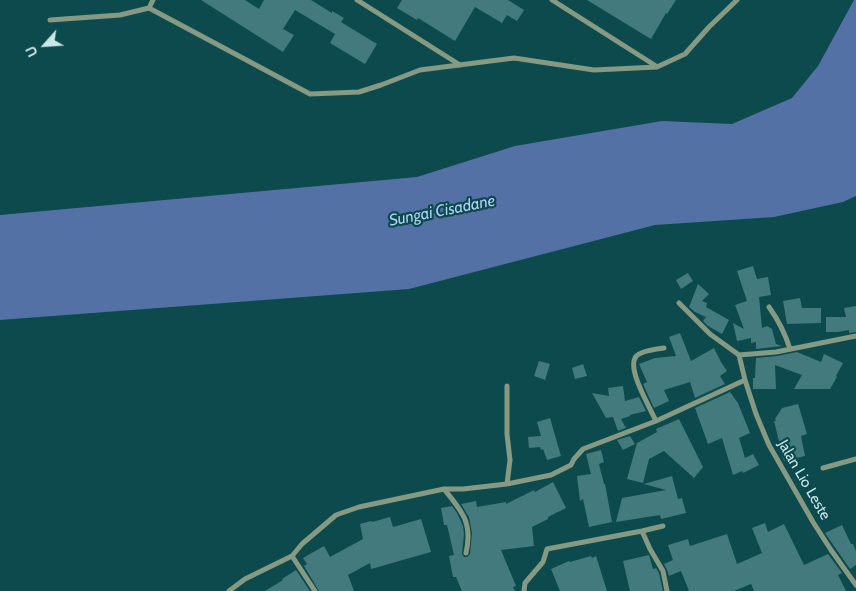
<!DOCTYPE html>
<style>
body{margin:0}
#map{position:relative;width:856px;height:591px;overflow:hidden;background:#0c4a4e;font-family:Cabin,sans-serif}
canvas{display:block}
.north{position:absolute;left:20px;top:20px;width:50px;height:50px;-webkit-text-stroke:4px #0c4a4e;paint-order:stroke;rotate:244deg;font-size:14px;font-weight:700;line-height:20px;text-align:center;color:#cbe7e8}
.north::after{content:'';display:block;margin:auto;width:18px;height:22px;background:#cbe7e8;clip-path:polygon(50% 0,100% 100%,50% 72%,0 100%)}
</style>
<div id="map">
<canvas width="856" height="591"></canvas>
<div class="north">U</div>
</div>
<script>
const c = document.querySelector('canvas').getContext('2d');
c.lineJoin = 'round';
function paint(path, color) {
  c.fillStyle = color;
  c.fill(path, 'evenodd');
}
function trace(path, color, width, dash) {
  c.strokeStyle = color;
  c.lineWidth = width;
  c.lineCap = dash ? 'butt' : 'round';
  c.setLineDash(dash || []);
  c.stroke(path);
}
function write(font, color, halo, rows, align = 'center') {
  c.font = font + ' Cabin,sans-serif';
  c.lineWidth = 4.5;
  c.setLineDash([]);
  c.textBaseline = 'middle';
  c.strokeStyle = halo;
  c.fillStyle = color;
  for (const [text, x, y, turn = 0] of rows) {
    c.save();
    c.translate(x, y);
    c.rotate((+turn || 0) * Math.PI / 180);
    c.textAlign = isNaN(turn) ? turn : align;
    if (halo) c.strokeText(text, 0, 0);
    c.fillText(text, 0, 0);
    c.restore();
  }
}
paint(new Path2D(`
 M 854,0 L 856,0 L 856,196 L 843,202 L 774,217 L 655,225 L 409,289 L 0,320 L 0,215 L 417,177 L 515,146 L 662,121 L 732,124 L 792,98 L 818,66 Z`), '#5371a4');
paint(new Path2D(`
 M 201,0 L 245,0 L 259,9 L 264,0 L 311,0 L 332,13 L 332,11 L 344,18 L 341,22 L 377,44 L 365,64 L 330,43 L 335,34 L 295,10 L 283,29 L 294,35 L 283,52 Z
 M 402,0 L 508,0 L 524,10 L 517,21 L 507,15 L 502,23 L 475,7 L 455,41 L 418,18 L 417,20 L 397,8 Z
 M 587,0 L 676,0 L 667,14 L 666,13 L 651,39 Z
 M 753,266 L 757,279 L 768,277 L 771,295 L 759,297 L 762,328 L 767,326 L 772,329 L 776,344 L 782,346 L 756,349 L 756,342 L 751,343 L 751,338 L 737,341 L 733,323 L 744,329 L 735,305 L 747,301 L 737,271 Z
 M 688,273 L 693,281 L 681,289 L 676,280 Z
 M 698,284 L 709,294 L 702,301 L 707,303 L 706,307 L 729,320 L 722,334 L 708,326 L 703,321 L 706,317 L 695,312 L 689,307 Z
 M 800,298 L 802,308 L 821,308 L 821,323 L 787,324 L 783,301 Z
 M 856,306 L 856,332 L 849,333 L 849,330 L 838,332 L 826,332 L 826,317 L 846,317 L 844,308 Z
 M 680,333 L 691,361 L 714,348 L 721,362 L 727,371 L 720,376 L 725,384 L 695,398 L 690,382 L 664,390 L 669,401 L 654,408 L 643,384 L 647,382 L 639,364 L 655,358 L 676,356 L 669,337 Z
 M 797,352 L 821,362 L 824,354 L 843,363 L 836,376 L 837,377 L 830,389 L 794,389 L 802,375 L 775,365 L 776,389 L 753,389 L 753,378 L 755,378 L 756,358 L 777,356 Z
 M 539,361 L 550,364 L 545,380 L 534,376 Z
 M 583,364 L 587,376 L 575,379 L 572,368 Z
 M 623,386 L 625,401 L 639,397 L 646,411 L 630,415 L 630,416 L 621,419 L 626,428 L 618,431 L 613,417 L 606,418 L 592,393 L 609,396 L 608,388 Z
 M 730,392 L 738,403 L 750,433 L 739,438 L 745,458 L 753,454 L 759,465 L 743,473 L 742,471 L 733,475 L 722,438 L 708,444 L 695,408 Z
 M 798,404 L 807,434 L 801,436 L 805,456 L 784,461 L 774,421 L 776,421 L 775,419 L 782,408 Z
 M 550,418 L 561,456 L 547,460 L 543,449 L 541,450 L 540,447 L 529,448 L 528,437 L 541,436 L 537,422 Z
 M 679,419 L 703,467 L 694,478 L 664,451 L 649,459 L 643,483 L 627,479 L 637,443 L 657,432 L 656,429 Z
 M 630,436 L 635,444 L 623,450 L 617,440 Z
 M 601,450 L 604,462 L 599,464 L 604,484 L 605,484 L 612,522 L 589,527 L 583,499 L 580,501 L 577,476 L 591,474 L 586,454 Z
 M 672,476 L 678,499 L 682,498 L 686,513 L 661,519 L 660,515 L 616,522 L 622,498 L 666,490 L 644,484 Z
 M 553,482 L 566,508 L 548,517 L 548,519 L 532,527 L 534,546 L 501,550 L 516,586 L 513,587 L 515,591 L 462,591 L 456,577 L 453,577 L 449,556 L 454,555 L 447,525 L 444,525 L 441,508 L 452,506 L 457,513 L 463,526 L 464,534 L 462,554 L 464,557 L 467,557 L 470,554 L 472,533 L 469,517 L 461,504 L 476,501 L 477,507 L 506,502 L 506,504 L 534,490 L 535,492 Z
 M 390,517 L 393,527 L 421,519 L 431,552 L 371,569 L 370,563 L 348,575 L 354,591 L 319,591 L 304,566 L 307,564 L 303,558 L 324,546 L 330,557 L 363,539 L 360,524 L 371,521 L 372,522 Z
 M 765,523 L 768,532 L 784,524 L 804,565 L 828,554 L 842,573 L 838,575 L 846,591 L 754,591 L 751,584 L 734,591 L 689,591 L 681,571 L 669,576 L 667,570 L 664,564 L 673,560 L 668,545 L 688,539 L 690,546 L 727,534 L 737,564 L 762,553 L 752,528 Z
 M 842,525 L 851,544 L 853,544 L 856,551 L 856,565 L 850,569 L 825,533 Z
 M 649,555 L 653,569 L 656,568 L 659,573 L 663,591 L 630,591 L 623,561 Z
 M 591,556 L 592,558 L 596,556 L 607,591 L 560,591 L 551,569 L 569,561 L 570,562 Z
 M 296,570 L 310,591 L 265,591 L 283,580 L 282,579 Z`), '#427a7d');
trace(new Path2D(`
 M 153,0 L 149,8 L 310,94 L 359,92 L 381,85 L 420,70 L 514,58 L 594,70 L 657,67 L 685,54 L 709,27 L 737,0
 M 357,0 L 460,65
 M 552,0 L 656,66
 M 50,20 L 120,15 L 149,8
 M 679,303 L 710,334 L 739,355
 M 769,307 C 779,321 785,333 790,349
 M 745,380 L 756,414 L 769,445 L 813,522 L 831,550 L 856,585
 M 656,421 C 650,408 628,371 635,358 C 638,351 657,349 664,348
 M 823,468 L 856,459
 M 507,484 L 510,460 L 507,434 L 507,386
 M 444,489 C 462,511 473,523 466,553
 M 642,531 L 650,549 L 663,571 L 667,591
 M 229,591 L 245,579 L 292,556
 M 315,591 L 292,556 L 302,544 L 336,515 L 359,507 L 444,489 L 463,489 L 507,484 L 551,475 L 571,465 L 574,459 L 583,449 L 656,421 L 745,380 L 739,355 L 776,352 L 856,336
 M 524,591 L 525,583 L 543,562 L 547,549 L 642,531 L 663,526`), '#869982', 5);
write('15px', '#cbe7e8', '#0c4a4e', [
 ["Jalan Lio Leste",804,480,60]
]);
write('italic 16px', '#b3cefb', '#0c4a4e', [
 ["Sungai Cisadane",442,211,-11]
]);
</script>
